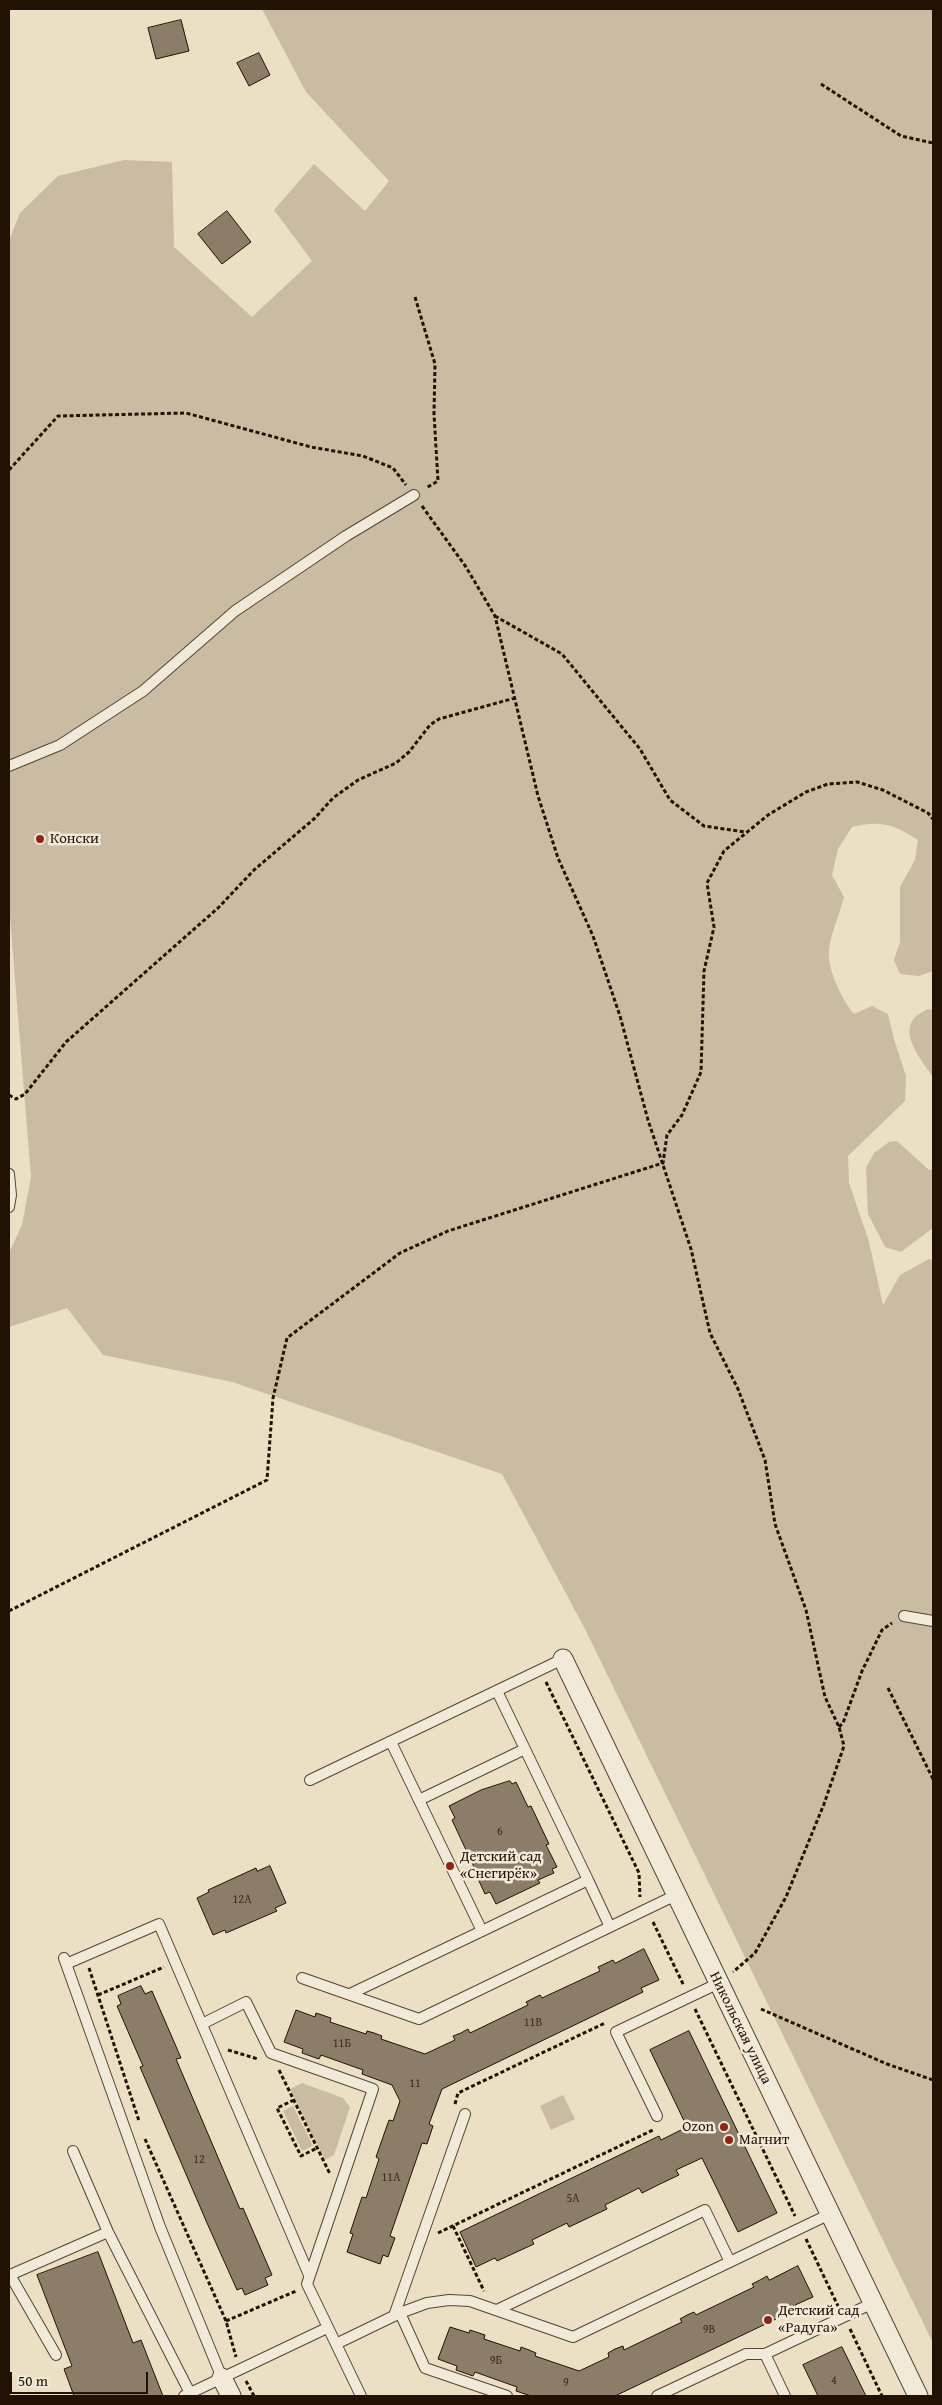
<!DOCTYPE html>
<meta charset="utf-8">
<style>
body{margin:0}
#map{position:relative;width:942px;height:2405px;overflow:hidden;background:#ebdfc4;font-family:"Gentium Book Plus",serif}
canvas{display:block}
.frame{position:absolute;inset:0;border:10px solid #221204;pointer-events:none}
.scale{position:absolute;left:10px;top:2372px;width:138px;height:22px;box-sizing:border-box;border:2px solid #221204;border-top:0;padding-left:6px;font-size:15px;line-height:18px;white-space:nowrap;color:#221204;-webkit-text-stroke:4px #f2ead9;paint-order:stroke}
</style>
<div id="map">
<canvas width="942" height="2405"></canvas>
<div class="frame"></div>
<div class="scale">50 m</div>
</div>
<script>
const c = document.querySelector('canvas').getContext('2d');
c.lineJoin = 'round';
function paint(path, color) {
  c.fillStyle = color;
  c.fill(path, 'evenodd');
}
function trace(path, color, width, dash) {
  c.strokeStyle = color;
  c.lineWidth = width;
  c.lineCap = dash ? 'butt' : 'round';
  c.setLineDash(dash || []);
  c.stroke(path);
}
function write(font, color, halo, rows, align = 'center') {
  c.font = font + ' "Gentium Book Plus",serif';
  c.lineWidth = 5;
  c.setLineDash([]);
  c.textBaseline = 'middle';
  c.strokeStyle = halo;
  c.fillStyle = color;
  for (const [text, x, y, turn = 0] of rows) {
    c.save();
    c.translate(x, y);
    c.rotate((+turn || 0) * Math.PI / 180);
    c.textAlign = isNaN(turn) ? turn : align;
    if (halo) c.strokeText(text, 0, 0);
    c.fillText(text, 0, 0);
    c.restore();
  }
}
paint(new Path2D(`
 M 262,9 L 933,9 L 933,971 L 919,976 L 900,974 L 894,960 L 900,942 L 900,887 L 915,860 L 918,840 C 894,824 881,820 852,827 L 838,849 L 832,875 L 844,897 C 840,912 830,937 829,950 C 827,969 842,1000 854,1014 L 872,1006 L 888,1014 L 894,1039 L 906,1076 L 905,1101 L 848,1156 L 849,1183 L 869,1242 L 883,1305 L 900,1275 L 929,1259 L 933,1260 L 933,2343 L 585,1629 L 502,1474 L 232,1382 L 103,1355 L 67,1308 L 9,1327 L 9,1253 L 22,1225 L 31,1177 L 9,905 L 9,240 L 20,213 L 58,176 L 124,160 L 172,162 L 174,247 L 252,317 L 312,261 L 274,210 L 314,164 L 365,211 L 389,181 L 306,92 Z
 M 927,1009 L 933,1010 L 933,1077 C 924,1063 902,1039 912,1021 C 915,1016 923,1012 927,1009 Z
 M 897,1141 L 929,1170 L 933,1169 L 933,1228 L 901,1252 L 885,1247 L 868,1214 L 866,1168 L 874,1153 L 889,1142 Z
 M 302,2083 L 343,2098 L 350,2107 L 334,2155 L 325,2160 L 290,2089 Z
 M 563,2095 L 575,2119 L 551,2130 L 540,2106 Z
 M 293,2106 L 313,2146 L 302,2151 L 283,2111 Z`), '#c9bca3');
const building = new Path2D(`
 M 181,20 L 189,51 L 156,59 L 148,28 Z
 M 259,53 L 270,75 L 249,86 L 237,63 Z
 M 227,211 L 251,242 L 222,264 L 198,234 Z
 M 510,1781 L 512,1784 L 516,1782 L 528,1807 L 531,1806 L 549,1844 L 546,1845 L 557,1867 L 552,1869 L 554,1873 L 538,1880 L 540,1883 L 496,1904 L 490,1892 L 485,1894 L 473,1868 L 474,1867 L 452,1820 L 455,1818 L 449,1806 L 481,1790 Z
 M 270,1866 L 286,1903 L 275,1908 L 277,1911 L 226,1933 L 225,1930 L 213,1935 L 197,1898 L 209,1892 L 208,1890 L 256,1868 L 257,1871 Z
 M 644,1949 L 659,1980 L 641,1988 L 643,1992 L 442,2089 L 429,2124 L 433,2126 L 427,2144 L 422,2143 L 390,2236 L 395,2238 L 388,2257 L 383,2255 L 380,2264 L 347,2252 L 353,2234 L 350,2233 L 362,2197 L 366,2198 L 379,2159 L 376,2157 L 389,2120 L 393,2121 L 400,2101 L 392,2085 L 362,2074 L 363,2070 L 321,2055 L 319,2059 L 302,2053 L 303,2049 L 284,2042 L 296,2010 L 315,2017 L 316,2013 L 331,2018 L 330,2022 L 366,2034 L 367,2031 L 374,2033 L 382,2036 L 381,2039 L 425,2054 L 455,2040 L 453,2036 L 461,2033 L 468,2029 L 470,2033 L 528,2005 L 526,2002 L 540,1995 L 542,1998 L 600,1971 L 598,1967 L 613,1960 L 615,1963 Z
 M 141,1986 L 145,1994 L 152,1991 L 181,2058 L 176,2059 L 240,2209 L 243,2208 L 272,2275 L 265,2278 L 268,2285 L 245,2295 L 242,2288 L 237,2290 L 207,2223 L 140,2067 L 143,2066 L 117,2006 L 121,2004 L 118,1996 Z
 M 689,2031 L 777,2213 L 738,2232 L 702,2158 L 676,2170 L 679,2175 L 660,2184 L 642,2193 L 639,2188 L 605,2205 L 607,2209 L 569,2227 L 567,2223 L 532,2240 L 534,2244 L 497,2261 L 495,2258 L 476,2267 L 460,2232 L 659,2136 L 661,2140 L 687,2127 L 650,2050 Z
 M 98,2252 L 133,2343 L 141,2340 L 163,2396 L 74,2396 L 64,2369 L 72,2366 L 37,2275 Z
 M 798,2266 L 813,2297 L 795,2305 L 797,2309 L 615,2396 L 531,2396 L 516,2391 L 517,2387 L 475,2372 L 473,2376 L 456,2370 L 457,2366 L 438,2359 L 450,2327 L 469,2333 L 470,2330 L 485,2335 L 484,2339 L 520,2351 L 521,2347 L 529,2350 L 536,2353 L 535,2356 L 579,2371 L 609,2357 L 608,2353 L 615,2349 L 623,2346 L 624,2350 L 682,2322 L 680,2319 L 687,2315 L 694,2312 L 696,2315 L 754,2287 L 752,2284 L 760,2280 L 767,2276 L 769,2280 Z
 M 842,2347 L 866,2396 L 818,2396 L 803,2365 Z`);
paint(building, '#8b7d68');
trace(building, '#221204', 1);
const service = new Path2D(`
 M 9,766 L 60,745 L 143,691 L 235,611 L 346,536 L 414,495
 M 9,1174 L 11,1195 L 9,1207
 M 904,1616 L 933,1621
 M 497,1691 L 588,1880
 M 391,1742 L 482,1931 L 588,1880 L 610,1927
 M 310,1780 L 563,1659
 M 419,1800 L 525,1749
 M 64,1958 L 160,2227 L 222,2378
 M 66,1964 L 159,1924 L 309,2275
 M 302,1978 L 419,2019 L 676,1895
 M 350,1994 L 482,1931
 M 202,2024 L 246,2002 L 271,2053 L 373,2089 L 307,2284 L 336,2344
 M 657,2116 L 616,2032 L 719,1983
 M 73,2151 L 108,2232
 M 497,2310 L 705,2210 L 730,2262
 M 400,2313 L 425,2368 L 507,2396
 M 394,2316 L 465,2114
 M 56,2355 L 10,2275 L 108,2232 L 190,2393
 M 184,2396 L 327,2328
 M 361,2396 L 336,2344 L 400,2313 L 427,2303 L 449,2300 L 470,2301 L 573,2337 L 830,2214
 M 657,2396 L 746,2354 L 765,2354
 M 785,2396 L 765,2354 L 873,2303`);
const minor = new Path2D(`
 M 563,1659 L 918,2396
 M 222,2378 L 231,2396`);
trace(service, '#544534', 12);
trace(minor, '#544534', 21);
trace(new Path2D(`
 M 821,84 L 901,136 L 933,143
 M 415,297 L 435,364 L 434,414 L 438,481 L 426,488
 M 9,470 L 58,416 L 186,413 L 311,447 L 363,456 L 393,468 L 406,485
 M 422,506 L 466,567 L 495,616 L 538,796 L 558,858 L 593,936 L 620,1016 L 648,1120 L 691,1249 L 710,1333 L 738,1389 L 765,1460 L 775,1524 L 806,1610 L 825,1697 L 839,1727 L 844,1746 L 824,1804 L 786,1897 L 755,1953 L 733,1972
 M 495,616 L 562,654 L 640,749 L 670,800 L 704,826 L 745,832
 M 9,1095 L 16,1099 L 25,1094 L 66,1042 L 218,908 L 254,870 L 315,818 L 333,798 L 358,780 L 396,763 L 409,752 L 430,725 L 439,719 L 515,698
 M 9,1611 L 267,1480 L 273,1398 L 287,1338 L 400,1253 L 448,1231 L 663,1163 L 667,1135 L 682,1115 L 701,1072 L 704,971 L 714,927 L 707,883 L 724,851 L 768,815 L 806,792 L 828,784 L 857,782 L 883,790 L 928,813 L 933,819
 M 546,1682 L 639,1873 L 640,1897
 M 888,1688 L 933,1779
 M 839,1727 L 843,1723 L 862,1671 L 882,1630 L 892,1623
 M 653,1922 L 684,1986
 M 89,1968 L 139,2121
 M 98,1995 L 164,1967
 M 695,2009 L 795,2216
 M 761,2009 L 887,2064 L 933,2080
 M 228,2050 L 258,2059
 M 279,2070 L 330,2174
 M 294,2100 L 277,2108 L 301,2156 L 317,2148
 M 455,2104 L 458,2093 L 605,2023
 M 145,2139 L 226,2321 L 236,2357
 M 453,2226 L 484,2291
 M 438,2233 L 653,2130
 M 806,2239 L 838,2306
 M 226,2321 L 296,2291
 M 850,2329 L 882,2396
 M 246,2381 L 254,2396`), '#221204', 3, [4, 2.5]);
trace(service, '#f2ead9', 10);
trace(minor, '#f2ead9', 19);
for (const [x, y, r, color] of [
 [40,839,5,"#8f2418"],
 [450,1866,5,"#8f2418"],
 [724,2127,5,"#8f2418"],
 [729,2140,5,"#8f2418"],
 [768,2320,5,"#8f2418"]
]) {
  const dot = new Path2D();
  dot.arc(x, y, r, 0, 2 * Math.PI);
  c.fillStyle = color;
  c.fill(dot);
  trace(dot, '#f2ead9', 2);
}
write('12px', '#3c2d1d', null, [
 ["6",500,1832],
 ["12А",242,1900],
 ["11В",533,2023],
 ["11Б",342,2044],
 ["11",415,2084],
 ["12",199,2160],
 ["11А",391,2178],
 ["5А",573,2199],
 ["9В",709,2330],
 ["9Б",496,2361],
 ["4",834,2381],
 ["9",566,2383]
]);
write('15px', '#221204', '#f2ead9', [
 ["Конски",50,839],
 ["Детский сад",460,1857],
 ["«Снегирёк»",460,1874],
 ["Ozon",714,2127,"right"],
 ["Магнит",739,2140],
 ["Детский сад",778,2311],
 ["«Радуга»",778,2328]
], 'left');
write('15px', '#221204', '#f2ead9', [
 ["Никольская улица",740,2028,64]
]);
</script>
